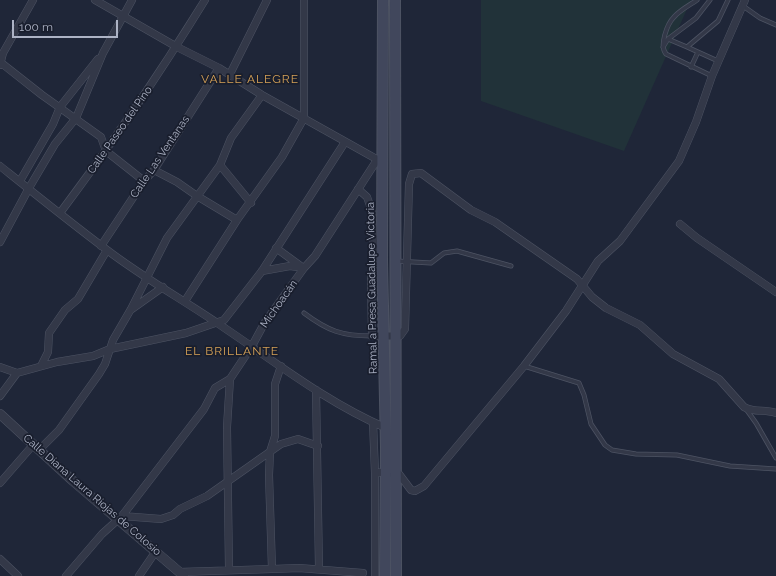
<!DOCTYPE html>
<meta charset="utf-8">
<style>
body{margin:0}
#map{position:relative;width:776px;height:576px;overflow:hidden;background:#1f2638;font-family:Raleway,sans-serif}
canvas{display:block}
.scale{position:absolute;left:12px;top:20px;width:106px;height:18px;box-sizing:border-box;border:2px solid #adb3c5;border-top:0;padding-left:5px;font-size:12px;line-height:14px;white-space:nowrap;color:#adb3c5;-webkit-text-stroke:3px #191e2d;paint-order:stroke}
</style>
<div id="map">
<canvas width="776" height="576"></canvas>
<div class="scale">100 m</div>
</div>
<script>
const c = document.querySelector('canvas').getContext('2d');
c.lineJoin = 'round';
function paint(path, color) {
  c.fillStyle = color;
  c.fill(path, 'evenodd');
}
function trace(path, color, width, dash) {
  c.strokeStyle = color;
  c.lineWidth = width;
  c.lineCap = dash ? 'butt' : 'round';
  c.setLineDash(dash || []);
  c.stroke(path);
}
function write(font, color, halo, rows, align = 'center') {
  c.font = font + ' Raleway,sans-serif';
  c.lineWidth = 3.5;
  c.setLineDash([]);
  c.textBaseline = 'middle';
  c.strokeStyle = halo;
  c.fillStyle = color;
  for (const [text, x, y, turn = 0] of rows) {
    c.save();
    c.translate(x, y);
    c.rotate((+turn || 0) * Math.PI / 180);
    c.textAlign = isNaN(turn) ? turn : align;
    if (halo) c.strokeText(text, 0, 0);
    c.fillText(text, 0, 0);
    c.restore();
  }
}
paint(new Path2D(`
 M 481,0 L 691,0 L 624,151 L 481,101 Z`), '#213239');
const service = new Path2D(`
 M 697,0 C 690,5 680,10 674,17 C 667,24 659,46 666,54 L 712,76
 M 743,6 L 760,18 L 776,25
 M 668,39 L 687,47
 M 663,47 L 668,39 L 696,18 L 710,0
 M 718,61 L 687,47 L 718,21 L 728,0
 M 691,67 L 698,52
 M 396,261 L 431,263 L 444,253 L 457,251 L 511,266
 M 304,313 C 328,331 342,336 372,336
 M 524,366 L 579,383 L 584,395 L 591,424 L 605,445 L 612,450 L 636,454 L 677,455 L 730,466 L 776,469
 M 746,409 L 756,423 L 776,458`);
const minor = new Path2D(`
 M 95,0 L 177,47 L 219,68 L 262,95 L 380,161
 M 0,62 L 42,95 L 101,137 L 106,151 L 144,181
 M 0,65 L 3,53 L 33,0
 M 230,74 L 267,0
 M 220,165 L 251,203
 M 0,166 C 35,194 71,223 107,250 C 145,279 187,302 226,329 C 278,364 328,403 386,428
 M 154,170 L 177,182 L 197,196 L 237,220
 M 20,181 L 53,124 L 60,107 L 98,59
 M 358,189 L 367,197 L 372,211 L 374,251 L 371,279 L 372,336 L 400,336 L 405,329 L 409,184 L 412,174 L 421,173 L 471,210 L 495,222 L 577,279 L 592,297 L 606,308 L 640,325 L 673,354 L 719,379 L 744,407 C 754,413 765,409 776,413
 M 60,213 C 112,144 160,73 205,0
 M 680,224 L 697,238 L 776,292
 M 0,242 L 29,188 L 55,144 L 76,118 L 103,53 L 132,0
 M 101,246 L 144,181 L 154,170 L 219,68
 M 276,248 L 302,267
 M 262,271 L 290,266 L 304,268
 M 185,301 L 237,220 L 282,157 L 304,118 L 304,0
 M 132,309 L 163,287
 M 41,366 L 48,352 L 49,333 L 65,310 L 78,299 L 107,250
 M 281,366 L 275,384 L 275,436 L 270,452 L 269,475 L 272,569 L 299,568 L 363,573
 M 0,367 L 17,373 L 57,362 L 93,356 L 110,349 L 186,333 L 224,320 L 262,271 L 345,142
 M 316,390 L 319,569
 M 0,396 L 17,373
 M 373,422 L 375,473 L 375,576
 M 39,450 L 59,430 L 99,374 L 105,364 L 113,340 L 131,309 L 167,238 L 220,165 L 231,138 L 262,95
 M 375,473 L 385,472 L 399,474 L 411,490 L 415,491 L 424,486 L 524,366 L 566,311 L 598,261 L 620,241 L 679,161 L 696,122 L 712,76 L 745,0
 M 0,483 L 33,445
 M 122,516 L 161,519 L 173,515 L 180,509 L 207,496 L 281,444 L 298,439 L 318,446
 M 0,559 L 18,576
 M 229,570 L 227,427 L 230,379
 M 179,572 L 272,569
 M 66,576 L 102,534 L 122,516 L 204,409 L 215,388 L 230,379 L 252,346 L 265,322 L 304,268 L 315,256 L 377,160
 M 139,576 L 156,551`);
const tertiary = new Path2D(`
 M 0,414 L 73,481 L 184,576`);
const secondary = new Path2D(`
 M 383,0 L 382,260 L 386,447 L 385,576
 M 395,0 L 396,576`);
trace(service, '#4d5363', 5);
trace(minor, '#4d5363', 8);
trace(tertiary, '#4d5363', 10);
trace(secondary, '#4d5363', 12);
trace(service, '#333848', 3.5);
trace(minor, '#333848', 7);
trace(tertiary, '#333848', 9);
trace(secondary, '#41475c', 10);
write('11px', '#adb3c5', '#191e2d', [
 ["Calle Paseo del Pino",120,130,-55],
 ["Calle Las Ventanas",160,157,-56],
 ["Ramal a Presa Guadalupe Victoria",372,288,-91],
 ["Michoacán",279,304,-55],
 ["Calle Diana Laura Riojas de Colosio",92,495,41]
]);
c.letterSpacing = '1px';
write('12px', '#d6a257', '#191e2d', [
 ["VALLE ALEGRE",250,79],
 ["EL BRILLANTE",232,351]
]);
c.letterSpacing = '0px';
</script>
